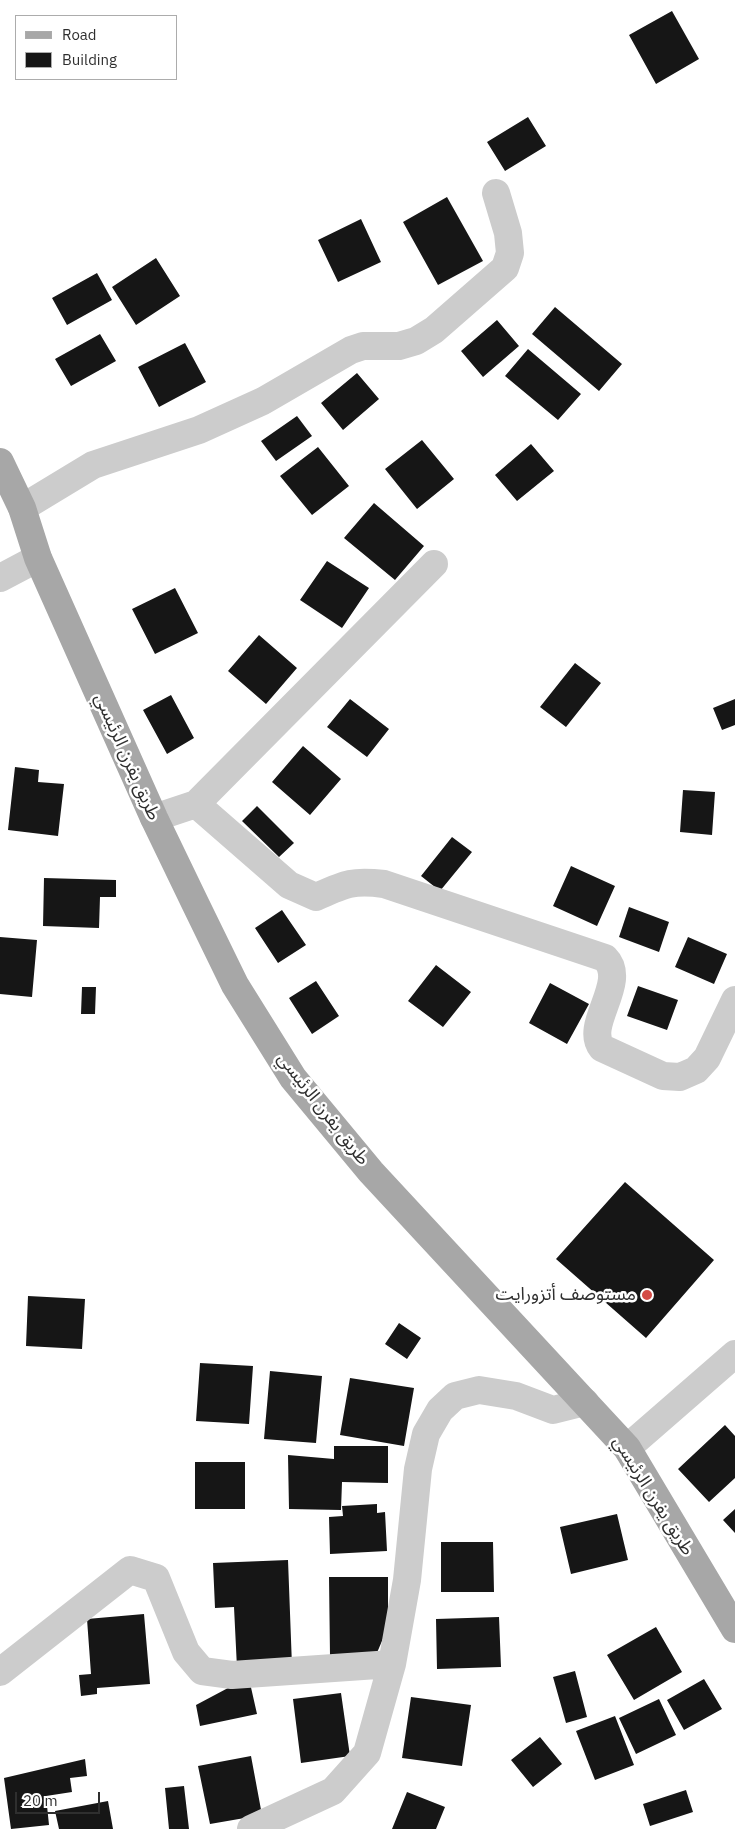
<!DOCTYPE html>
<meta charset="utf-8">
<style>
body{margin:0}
#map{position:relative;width:735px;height:1829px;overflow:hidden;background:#fff;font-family:"IBM Plex Sans",sans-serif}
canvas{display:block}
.legend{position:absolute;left:15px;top:15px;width:162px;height:65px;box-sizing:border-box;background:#fff;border:1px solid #acacac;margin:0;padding:6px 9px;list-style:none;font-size:15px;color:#2f2f2f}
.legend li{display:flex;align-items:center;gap:10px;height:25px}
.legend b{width:25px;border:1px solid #acacac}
.scale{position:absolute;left:15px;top:1792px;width:85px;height:22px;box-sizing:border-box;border:2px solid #2f2f2f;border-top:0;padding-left:6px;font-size:15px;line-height:18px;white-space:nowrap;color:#2f2f2f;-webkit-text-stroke:4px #fff;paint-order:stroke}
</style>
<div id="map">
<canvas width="735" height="1829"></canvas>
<ul class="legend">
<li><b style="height:6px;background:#a7a7a7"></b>Road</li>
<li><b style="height:14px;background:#161616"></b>Building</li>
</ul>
<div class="scale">20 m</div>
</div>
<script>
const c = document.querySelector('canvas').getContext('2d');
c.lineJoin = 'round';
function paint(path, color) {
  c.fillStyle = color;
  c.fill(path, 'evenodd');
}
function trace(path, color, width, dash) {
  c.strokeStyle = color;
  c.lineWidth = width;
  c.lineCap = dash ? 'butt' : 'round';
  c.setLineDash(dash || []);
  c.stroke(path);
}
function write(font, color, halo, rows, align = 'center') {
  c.font = font + ' "IBM Plex Sans","Noto Sans Arabic",sans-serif';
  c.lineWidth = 5;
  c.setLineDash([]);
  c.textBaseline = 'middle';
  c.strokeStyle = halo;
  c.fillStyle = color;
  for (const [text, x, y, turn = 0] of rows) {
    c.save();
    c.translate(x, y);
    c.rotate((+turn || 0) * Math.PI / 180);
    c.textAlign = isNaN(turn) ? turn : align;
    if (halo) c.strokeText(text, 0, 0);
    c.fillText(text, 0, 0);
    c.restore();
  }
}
paint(new Path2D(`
 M 672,11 L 699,59 L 656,84 L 629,35 Z
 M 528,117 L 546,146 L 505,171 L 487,142 Z
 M 447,197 L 483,261 L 438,285 L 403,222 Z
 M 361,219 L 381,262 L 338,282 L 318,240 Z
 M 156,258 L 180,296 L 136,325 L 112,287 Z
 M 97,273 L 112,300 L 67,325 L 52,298 Z
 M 555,307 L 622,364 L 599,391 L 532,334 Z
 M 497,320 L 519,346 L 483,377 L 461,351 Z
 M 100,334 L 116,361 L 71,386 L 55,359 Z
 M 185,343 L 206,382 L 159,407 L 138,367 Z
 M 528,349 L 581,394 L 558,420 L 505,376 Z
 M 357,373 L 379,399 L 343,430 L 321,403 Z
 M 297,416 L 312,436 L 276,461 L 261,441 Z
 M 422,440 L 454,479 L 417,509 L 385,469 Z
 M 531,444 L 554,471 L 517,501 L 495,475 Z
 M 318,447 L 349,486 L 312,515 L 280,476 Z
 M 374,503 L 424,546 L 395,580 L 344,538 Z
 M 327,561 L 369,588 L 342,628 L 300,600 Z
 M 175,588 L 198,633 L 155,654 L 132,609 Z
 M 259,635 L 297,668 L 266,704 L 228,671 Z
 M 575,663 L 601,683 L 566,727 L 540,707 Z
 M 171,695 L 194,738 L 167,754 L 143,710 Z
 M 350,699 L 389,729 L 367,757 L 327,727 Z
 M 735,699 L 735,725 L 722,730 L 713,708 Z
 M 303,746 L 341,779 L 310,815 L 272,782 Z
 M 15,767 L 39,770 L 38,782 L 64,784 L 58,836 L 8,830 Z
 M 683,790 L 715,792 L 712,835 L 680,832 Z
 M 257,806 L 294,843 L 279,857 L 242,821 Z
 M 452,837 L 472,852 L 440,891 L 421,876 Z
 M 571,866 L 615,886 L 597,926 L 553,906 Z
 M 44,878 L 116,880 L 116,897 L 100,897 L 99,928 L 43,926 Z
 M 629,907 L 669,922 L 659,952 L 619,937 Z
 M 282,910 L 306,945 L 278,963 L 255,928 Z
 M 0,937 L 37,940 L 32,997 L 0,994 Z
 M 688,937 L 727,954 L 714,984 L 675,967 Z
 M 436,965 L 471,992 L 443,1027 L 408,1001 Z
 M 316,981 L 339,1016 L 312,1034 L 289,998 Z
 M 550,983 L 589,1004 L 567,1044 L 529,1023 Z
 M 638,986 L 678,1000 L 667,1030 L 627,1016 Z
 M 82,987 L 96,987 L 95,1014 L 81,1014 Z
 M 625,1182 L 714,1260 L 646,1338 L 556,1259 Z
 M 28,1296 L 85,1299 L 82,1349 L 26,1346 Z
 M 399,1323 L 421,1338 L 407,1359 L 385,1344 Z
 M 200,1363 L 253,1366 L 249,1424 L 196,1421 Z
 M 270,1371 L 322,1376 L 316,1443 L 264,1439 Z
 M 350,1378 L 414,1388 L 404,1446 L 340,1435 Z
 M 725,1425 L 735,1436 L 735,1478 L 709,1502 L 678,1469 Z
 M 334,1446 L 388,1446 L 388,1483 L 342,1482 L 341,1510 L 289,1509 L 288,1455 L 334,1459 Z
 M 195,1462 L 245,1462 L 245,1509 L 195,1509 Z
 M 377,1504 L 377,1513 L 385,1512 L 387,1551 L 330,1554 L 329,1517 L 343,1516 L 342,1506 Z
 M 735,1509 L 735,1533 L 723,1520 Z
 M 617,1514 L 628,1560 L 571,1574 L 560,1527 Z
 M 441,1542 L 493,1542 L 494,1592 L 441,1592 Z
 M 288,1560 L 292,1666 L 237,1668 L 234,1607 L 215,1608 L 213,1563 Z
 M 329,1577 L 388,1577 L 388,1627 L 376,1655 L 330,1656 Z
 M 144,1614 L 150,1684 L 97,1688 L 97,1694 L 81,1696 L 79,1675 L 91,1674 L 87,1619 Z
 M 499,1617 L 501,1667 L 437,1669 L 436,1619 Z
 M 656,1627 L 682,1672 L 634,1700 L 607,1655 Z
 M 575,1671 L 587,1717 L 566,1723 L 553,1677 Z
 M 704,1679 L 722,1709 L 684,1730 L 667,1700 Z
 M 250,1683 L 257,1714 L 200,1726 L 196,1705 L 228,1688 Z
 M 341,1693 L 350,1756 L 301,1763 L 293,1699 Z
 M 411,1697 L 471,1705 L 462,1766 L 402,1758 Z
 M 659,1699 L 676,1735 L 636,1754 L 619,1718 Z
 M 615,1716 L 634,1765 L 595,1780 L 576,1731 Z
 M 540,1737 L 562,1764 L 533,1787 L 511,1760 Z
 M 251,1756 L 262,1815 L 210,1824 L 198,1766 Z
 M 85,1759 L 87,1776 L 70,1778 L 72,1792 L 46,1796 L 49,1825 L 11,1829 L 4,1778 Z
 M 184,1786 L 189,1829 L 169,1829 L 165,1788 Z
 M 686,1790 L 693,1812 L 650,1826 L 643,1804 Z
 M 407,1792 L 445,1807 L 436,1829 L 392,1829 Z
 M 108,1801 L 113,1829 L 59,1829 L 55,1811 Z`), '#161616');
trace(new Path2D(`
 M 22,508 L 93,465 L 199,430 L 263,401 L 351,350 L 363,346 L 399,346 L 416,341 L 434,330 L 505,268 L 510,253 L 508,233 L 496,193
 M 0,578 L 38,558
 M 196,804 L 434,564
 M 154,818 L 196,804 L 289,885 L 316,897 C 345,884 352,880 384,884 L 605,958 C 629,982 583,1025 602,1048 L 663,1076 L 680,1077 L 696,1070 L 707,1058 L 735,1000
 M 627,1448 L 735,1354
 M 0,1672 L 130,1570 L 156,1578 L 186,1652 L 202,1671 L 232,1675 L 392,1664
 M 251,1829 L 333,1791 L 367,1753 L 392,1664 L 407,1580 L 418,1469 L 426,1434 L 440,1410 L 455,1396 L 479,1390 L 516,1396 L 553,1410 L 585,1402`), '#ccc', 28);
trace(new Path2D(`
 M 0,462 L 22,508 L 38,558 L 154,818 L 195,903 L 235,985 L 293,1078 L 371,1172 L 627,1448 L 735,1629`), '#a7a7a7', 28);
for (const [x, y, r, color] of [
 [647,1295,6,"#d34b45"]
]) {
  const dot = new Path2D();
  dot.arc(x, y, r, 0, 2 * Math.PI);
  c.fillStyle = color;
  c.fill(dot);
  trace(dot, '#fff', 2);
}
write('18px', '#2f2f2f', '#fff', [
 ["طريق يفرن الرئيسي",127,757,66],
 ["طريق يفرن الرئيسي",323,1109,52],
 ["طريق يفرن الرئيسي",653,1496,58]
]);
write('18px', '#2f2f2f', '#fff', [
 ["مستوصف أتزورايت",636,1295]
], 'right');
</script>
